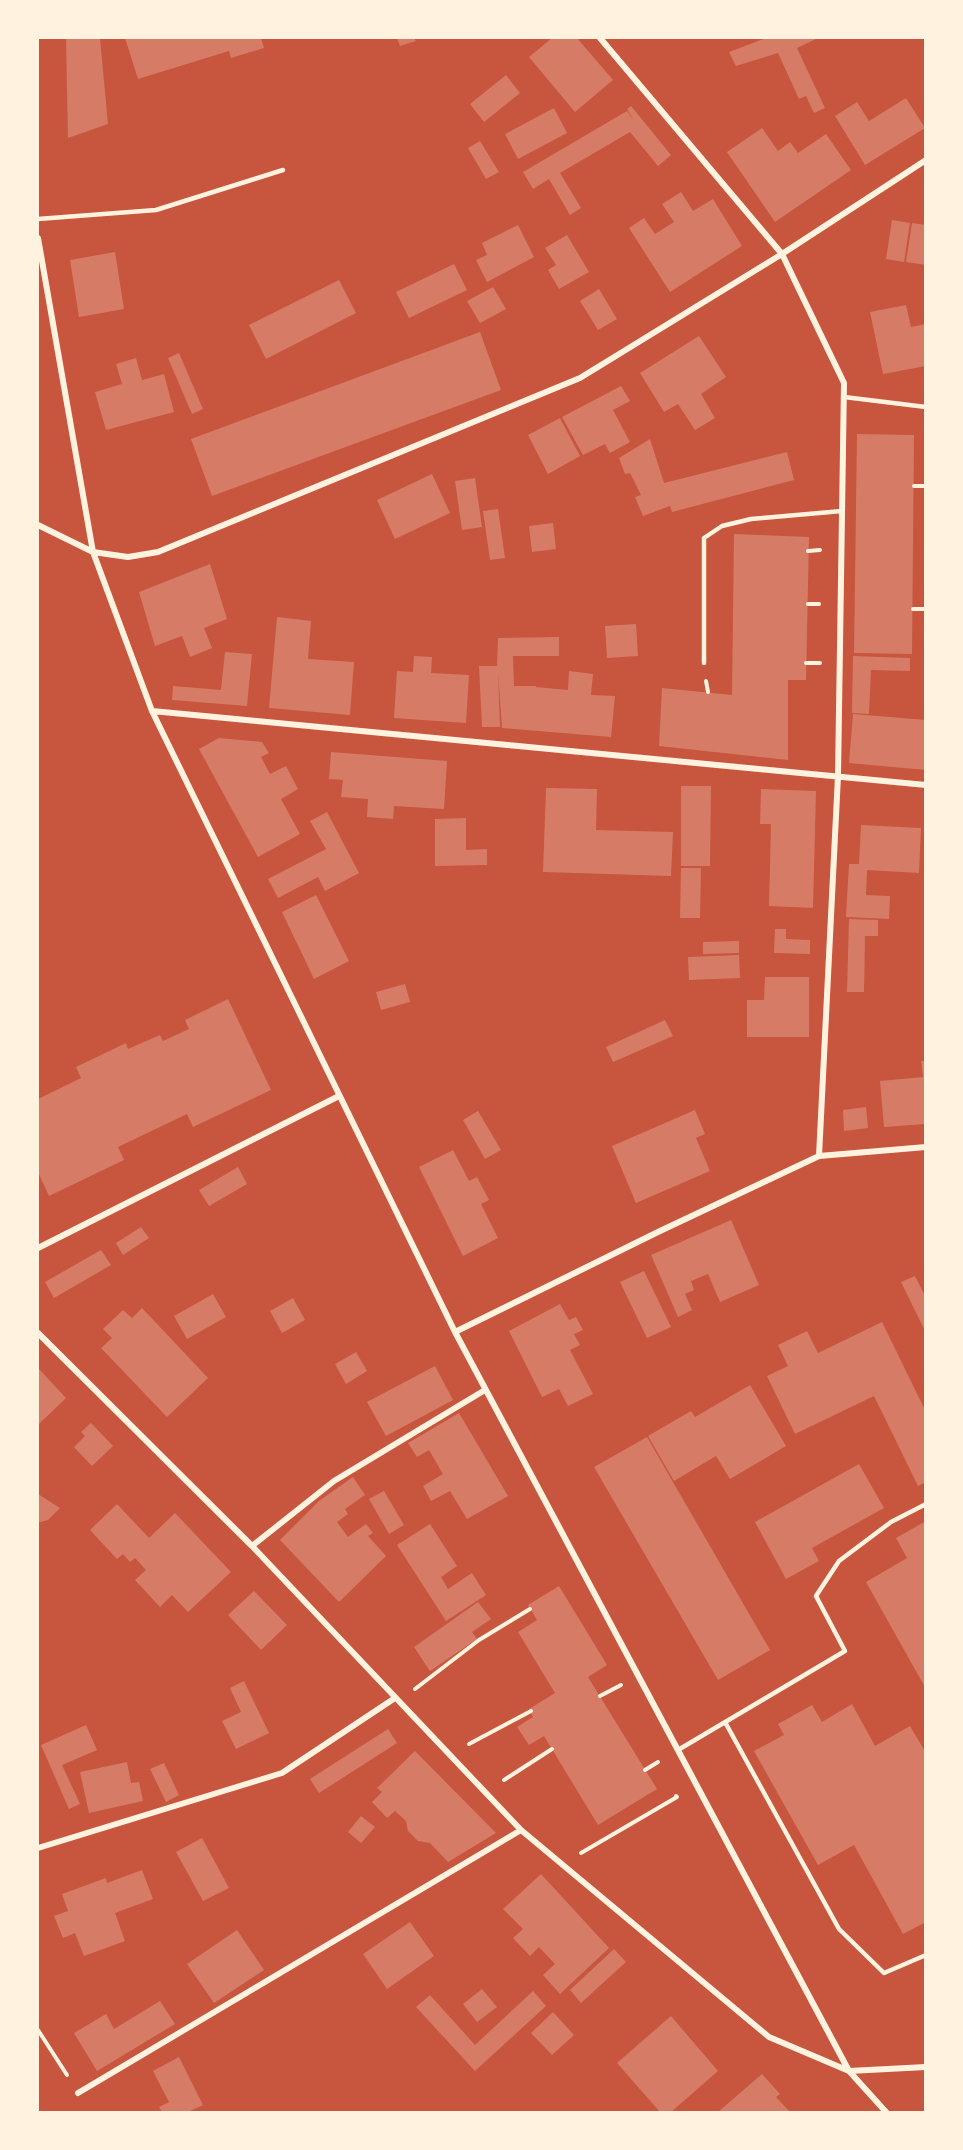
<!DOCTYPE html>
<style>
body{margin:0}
#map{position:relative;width:963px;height:2150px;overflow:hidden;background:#c8553d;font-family:"PT Sans Narrow",sans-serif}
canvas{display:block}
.frame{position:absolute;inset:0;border:39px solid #fff3e0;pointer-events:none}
</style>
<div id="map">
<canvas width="963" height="2150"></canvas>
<div class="frame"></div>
</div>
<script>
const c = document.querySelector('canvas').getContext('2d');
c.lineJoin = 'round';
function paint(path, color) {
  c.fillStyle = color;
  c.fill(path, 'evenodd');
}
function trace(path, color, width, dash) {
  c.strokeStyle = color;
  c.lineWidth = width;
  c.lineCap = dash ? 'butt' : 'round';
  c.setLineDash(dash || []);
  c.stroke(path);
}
paint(new Path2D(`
 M 66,38 L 100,38 L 108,124 L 68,138 Z
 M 125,38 L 261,38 L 264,48 L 231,58 L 229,51 L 138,79 Z
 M 397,38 L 414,38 L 416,41 L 400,46 Z
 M 552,38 L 577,38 L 613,80 L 575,112 L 529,57 Z
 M 766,38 L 818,38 L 797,48 L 825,108 L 814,113 L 806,96 L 799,99 L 778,53 L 736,66 L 729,52 Z
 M 506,75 L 520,93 L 484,122 L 470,104 Z
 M 906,98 L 925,128 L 865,165 L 835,116 L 857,102 L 869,121 Z
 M 631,106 L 671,155 L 658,166 L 630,132 L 560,173 L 581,208 L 570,215 L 549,179 L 533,189 L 523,172 L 627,111 L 634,121 L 627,109 Z
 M 554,108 L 567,133 L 518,159 L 505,134 Z
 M 762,128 L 778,151 L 790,142 L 798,153 L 826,134 L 851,170 L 775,222 L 727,152 Z
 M 480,141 L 499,172 L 486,179 L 468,148 Z
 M 681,192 L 693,211 L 713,199 L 742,246 L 670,292 L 629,228 L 644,218 L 655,234 L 674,222 L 662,204 Z
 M 892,220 L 910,223 L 904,262 L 886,259 Z
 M 912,223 L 926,225 L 926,265 L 906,262 Z
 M 518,225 L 534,257 L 487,282 L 476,260 L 487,255 L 482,243 Z
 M 567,235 L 589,272 L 559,289 L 548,270 L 556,265 L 545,248 Z
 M 115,252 L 124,309 L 79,317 L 70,260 Z
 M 454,264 L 467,290 L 409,318 L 396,292 Z
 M 339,280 L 356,313 L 266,359 L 249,325 Z
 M 493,287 L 506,309 L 480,323 L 467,301 Z
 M 599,289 L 617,319 L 598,330 L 580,301 Z
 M 906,305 L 911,327 L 926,324 L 926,366 L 883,374 L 870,312 Z
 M 480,332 L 501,390 L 212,496 L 191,439 Z
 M 699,336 L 726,377 L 701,394 L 715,418 L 695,430 L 678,404 L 664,412 L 640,373 Z
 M 179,353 L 203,409 L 192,414 L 168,358 Z
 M 136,358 L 142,380 L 164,374 L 174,412 L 106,430 L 95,392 L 122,384 L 116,364 Z
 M 621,386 L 630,401 L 613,410 L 630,442 L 610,453 L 605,444 L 583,455 L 562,417 Z
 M 560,418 L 580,456 L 548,474 L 528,435 Z
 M 857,434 L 914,435 L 912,654 L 854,653 Z
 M 650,439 L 664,483 L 787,452 L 794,480 L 672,512 L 670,506 L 643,516 L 635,497 L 641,495 L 630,473 L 625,474 L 619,458 Z
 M 432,474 L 450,513 L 395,539 L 377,500 Z
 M 475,478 L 482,527 L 462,530 L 455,481 Z
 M 498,509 L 505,558 L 490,560 L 483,511 Z
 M 553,523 L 556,549 L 532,552 L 529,526 Z
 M 734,534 L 809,537 L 806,680 L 788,680 L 788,760 L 659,746 L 662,688 L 732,695 Z
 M 210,564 L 227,619 L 204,628 L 212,648 L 190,657 L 182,636 L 155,646 L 139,592 Z
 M 277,617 L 311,621 L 308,659 L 354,662 L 350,715 L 269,708 Z
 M 636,624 L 638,656 L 607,658 L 605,626 Z
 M 559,637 L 559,656 L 513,656 L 514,686 L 536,686 L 536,687 L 568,690 L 569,671 L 593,674 L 591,695 L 615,696 L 611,737 L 502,728 L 498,672 L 500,727 L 482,727 L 479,666 L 497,666 L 498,638 Z
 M 225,652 L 252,654 L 247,706 L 172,700 L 173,686 L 221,690 Z
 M 414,656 L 432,657 L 431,673 L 469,675 L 466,723 L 394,718 L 397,671 L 413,672 Z
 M 853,656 L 910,658 L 910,671 L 871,670 L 869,714 L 852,713 Z
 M 853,714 L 926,720 L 926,770 L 849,763 Z
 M 219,738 L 262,742 L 269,753 L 261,757 L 270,774 L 286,766 L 298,789 L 281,799 L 300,834 L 258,857 L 199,749 Z
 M 331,752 L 447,761 L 444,809 L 394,806 L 393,819 L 367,817 L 368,799 L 341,797 L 343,780 L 329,779 Z
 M 681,786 L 711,786 L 710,866 L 681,866 Z
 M 546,788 L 597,789 L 596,830 L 673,832 L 671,876 L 543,872 Z
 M 761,789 L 816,791 L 813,908 L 769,906 L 771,824 L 760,824 Z
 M 327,812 L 359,873 L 325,891 L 318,877 L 278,898 L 268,879 L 326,849 L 310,821 Z
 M 466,818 L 466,850 L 487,849 L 487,865 L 435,866 L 435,819 Z
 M 861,825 L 921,828 L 919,873 L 867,870 L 866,895 L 890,896 L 889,919 L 846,917 L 849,864 L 859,864 Z
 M 681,868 L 701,868 L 700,918 L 680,918 Z
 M 316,895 L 349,961 L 314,979 L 282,912 Z
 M 849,919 L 878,920 L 878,936 L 865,936 L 864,992 L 847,992 Z
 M 775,929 L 786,929 L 786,939 L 810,940 L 810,954 L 774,953 Z
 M 739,941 L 739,953 L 703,954 L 703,942 Z
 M 739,955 L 740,978 L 689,980 L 688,957 Z
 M 765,977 L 809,977 L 809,1037 L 747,1037 L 747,1000 L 764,1000 Z
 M 405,984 L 410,1002 L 381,1010 L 376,992 Z
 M 228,999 L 271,1090 L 193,1127 L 187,1114 L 118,1147 L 124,1160 L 49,1196 L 38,1172 L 38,1099 L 81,1078 L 76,1067 L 126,1043 L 128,1049 L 160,1035 L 163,1041 L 189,1029 L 185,1020 Z
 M 665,1020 L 673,1036 L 613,1062 L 606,1047 Z
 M 921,1061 L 926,1061 L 926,1124 L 884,1127 L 880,1081 L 923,1077 Z
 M 866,1107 L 868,1128 L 844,1131 L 843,1110 Z
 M 695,1110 L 705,1134 L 696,1138 L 710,1171 L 636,1203 L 612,1146 Z
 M 478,1111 L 501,1150 L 485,1159 L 463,1120 Z
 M 453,1150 L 469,1181 L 477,1177 L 489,1200 L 481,1204 L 498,1238 L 463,1256 L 419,1167 Z
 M 238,1167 L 247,1184 L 209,1206 L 199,1190 Z
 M 731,1220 L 759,1285 L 720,1302 L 708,1274 L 691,1281 L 694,1290 L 685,1294 L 692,1310 L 678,1317 L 651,1255 Z
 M 141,1227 L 149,1238 L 123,1255 L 116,1243 Z
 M 101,1250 L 111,1265 L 54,1298 L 45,1282 Z
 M 644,1271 L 671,1327 L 647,1338 L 620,1282 Z
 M 915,1276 L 926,1298 L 926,1333 L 901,1282 Z
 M 213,1294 L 226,1317 L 187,1339 L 174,1316 Z
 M 293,1298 L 305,1320 L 282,1333 L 270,1311 Z
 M 560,1304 L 569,1320 L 576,1317 L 583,1330 L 574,1334 L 580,1345 L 570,1350 L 593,1394 L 568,1406 L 559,1389 L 542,1397 L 509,1331 Z
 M 142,1308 L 208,1378 L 167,1417 L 101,1348 L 112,1338 L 103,1329 L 123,1310 L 132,1318 Z
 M 882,1322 L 926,1412 L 926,1482 L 918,1486 L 874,1396 L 795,1434 L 767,1376 L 788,1366 L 778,1345 L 807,1331 L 818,1353 Z
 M 356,1352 L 367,1371 L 346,1384 L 335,1364 Z
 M 435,1366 L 453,1400 L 386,1436 L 367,1402 Z
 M 38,1368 L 66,1398 L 38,1425 Z
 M 750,1385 L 786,1446 L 730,1479 L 716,1456 L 674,1481 L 648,1436 L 691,1411 L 695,1417 Z
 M 459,1413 L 508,1496 L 467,1519 L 450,1491 L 431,1501 L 423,1486 L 443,1474 L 429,1450 L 417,1457 L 408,1443 Z
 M 91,1423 L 113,1446 L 92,1466 L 74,1447 L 85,1436 L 81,1432 Z
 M 647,1437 L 770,1650 L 718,1680 L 594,1467 Z
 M 859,1464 L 884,1508 L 812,1548 L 819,1561 L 786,1579 L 755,1522 Z
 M 353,1477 L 365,1495 L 345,1509 L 348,1514 L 337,1522 L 348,1537 L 366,1524 L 373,1533 L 368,1536 L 386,1556 L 339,1602 L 280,1540 L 319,1501 Z
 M 384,1491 L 404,1525 L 389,1534 L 369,1499 Z
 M 38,1494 L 60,1508 L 48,1520 L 41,1522 L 38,1522 Z
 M 117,1504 L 149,1538 L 175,1513 L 231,1572 L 188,1612 L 172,1595 L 160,1607 L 135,1580 L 146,1570 L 135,1558 L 130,1562 L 123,1554 L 117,1559 L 90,1530 Z
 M 926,1521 L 926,1689 L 866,1582 L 907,1558 L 896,1538 Z
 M 430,1524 L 457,1566 L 441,1577 L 448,1589 L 472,1573 L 486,1595 L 446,1621 L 397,1545 Z
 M 559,1586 L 607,1665 L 588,1677 L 657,1789 L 598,1825 L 544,1736 L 529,1745 L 517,1727 L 533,1717 L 529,1709 L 555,1693 L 518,1632 L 537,1620 L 528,1605 Z
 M 254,1591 L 287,1625 L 261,1650 L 228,1615 Z
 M 478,1602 L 491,1619 L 472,1632 L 477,1639 L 430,1671 L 414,1647 Z
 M 244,1681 L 269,1733 L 236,1749 L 222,1721 L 241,1712 L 230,1688 Z
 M 852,1704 L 875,1746 L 910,1726 L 926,1753 L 926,1922 L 903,1934 L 854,1845 L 818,1865 L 754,1751 L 784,1735 L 778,1724 L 812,1705 L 822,1722 Z
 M 86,1725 L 97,1750 L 62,1765 L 80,1804 L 69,1809 L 41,1745 Z
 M 388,1729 L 397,1743 L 319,1793 L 310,1779 Z
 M 415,1751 L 496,1833 L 448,1862 L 430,1843 L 418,1841 L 408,1831 L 406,1821 L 395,1811 L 387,1818 L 372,1802 L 382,1792 L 377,1788 Z
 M 127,1762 L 131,1783 L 139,1782 L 143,1801 L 89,1813 L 80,1772 Z
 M 164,1763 L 179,1795 L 166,1802 L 150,1769 Z
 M 361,1816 L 375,1827 L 361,1843 L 348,1832 Z
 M 202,1838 L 229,1888 L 203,1901 L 176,1852 Z
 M 142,1870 L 153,1899 L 115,1913 L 125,1941 L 84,1956 L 75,1933 L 63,1938 L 54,1916 L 68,1911 L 62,1894 L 106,1878 L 107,1883 Z
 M 541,1874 L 609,1948 L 560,1994 L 543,1975 L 555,1964 L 539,1947 L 530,1956 L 513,1938 L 523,1929 L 503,1909 Z
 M 410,1922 L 434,1956 L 387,1989 L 363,1954 Z
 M 237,1930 L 264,1970 L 214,2003 L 187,1964 Z
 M 614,1949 L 626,1962 L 581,2003 L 570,1990 Z
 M 482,1989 L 497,2007 L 477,2022 L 463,2004 Z
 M 533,1991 L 546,2006 L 475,2071 L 416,2007 L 430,1995 L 475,2045 Z
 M 160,2001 L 175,2024 L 97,2071 L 74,2033 L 106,2014 L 114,2029 Z
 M 553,2012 L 574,2035 L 552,2055 L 531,2033 Z
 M 671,2016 L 718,2071 L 671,2112 L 660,2112 L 617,2063 Z
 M 179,2057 L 203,2105 L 188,2112 L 162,2112 L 159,2107 L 169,2102 L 153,2071 Z
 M 762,2074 L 780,2094 L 776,2097 L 790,2112 L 718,2112 Z`), '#d67c66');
trace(new Path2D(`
 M 914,486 L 926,486
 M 808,551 L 820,550
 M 808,604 L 819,604
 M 913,609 L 926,609
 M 806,663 L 820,663
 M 706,681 L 708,692
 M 415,1689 L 479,1640 L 530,1609
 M 600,1696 L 621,1685
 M 469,1744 L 531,1711
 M 645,1770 L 658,1762
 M 504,1780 L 552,1749
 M 581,1853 L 677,1797 L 676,1796
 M 38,2030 L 67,2075`), '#fff3e0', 4);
trace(new Path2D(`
 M 38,219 L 156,210 L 283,170
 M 844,397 L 926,407
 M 704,663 L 704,538 L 722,526 L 751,519 L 842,511
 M 725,1722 L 839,1929 L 884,1973 L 926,1955
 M 678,1750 L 845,1651 L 816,1596 L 839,1561 L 891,1522 L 926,1504`), '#fff3e0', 4.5);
trace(new Path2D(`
 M 600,38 L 782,254 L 844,383 L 838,776 L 819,1156
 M 38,238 L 93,552 L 152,711 L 455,1332 L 849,2071 L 886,2112
 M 38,525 L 93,552 L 128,557 L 158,552 L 580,378 L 782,254 L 926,160
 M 152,711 L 926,785
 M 38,1248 L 339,1096
 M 455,1332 L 660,1231 L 819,1156 L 926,1147
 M 38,1333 L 252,1546 L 521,1830 L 769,2037 L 849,2071 L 926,2067
 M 252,1546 L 334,1481 L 485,1390
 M 38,1848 L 282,1773 L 395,1698
 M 78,2093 L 521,1830`), '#fff3e0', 6);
</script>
